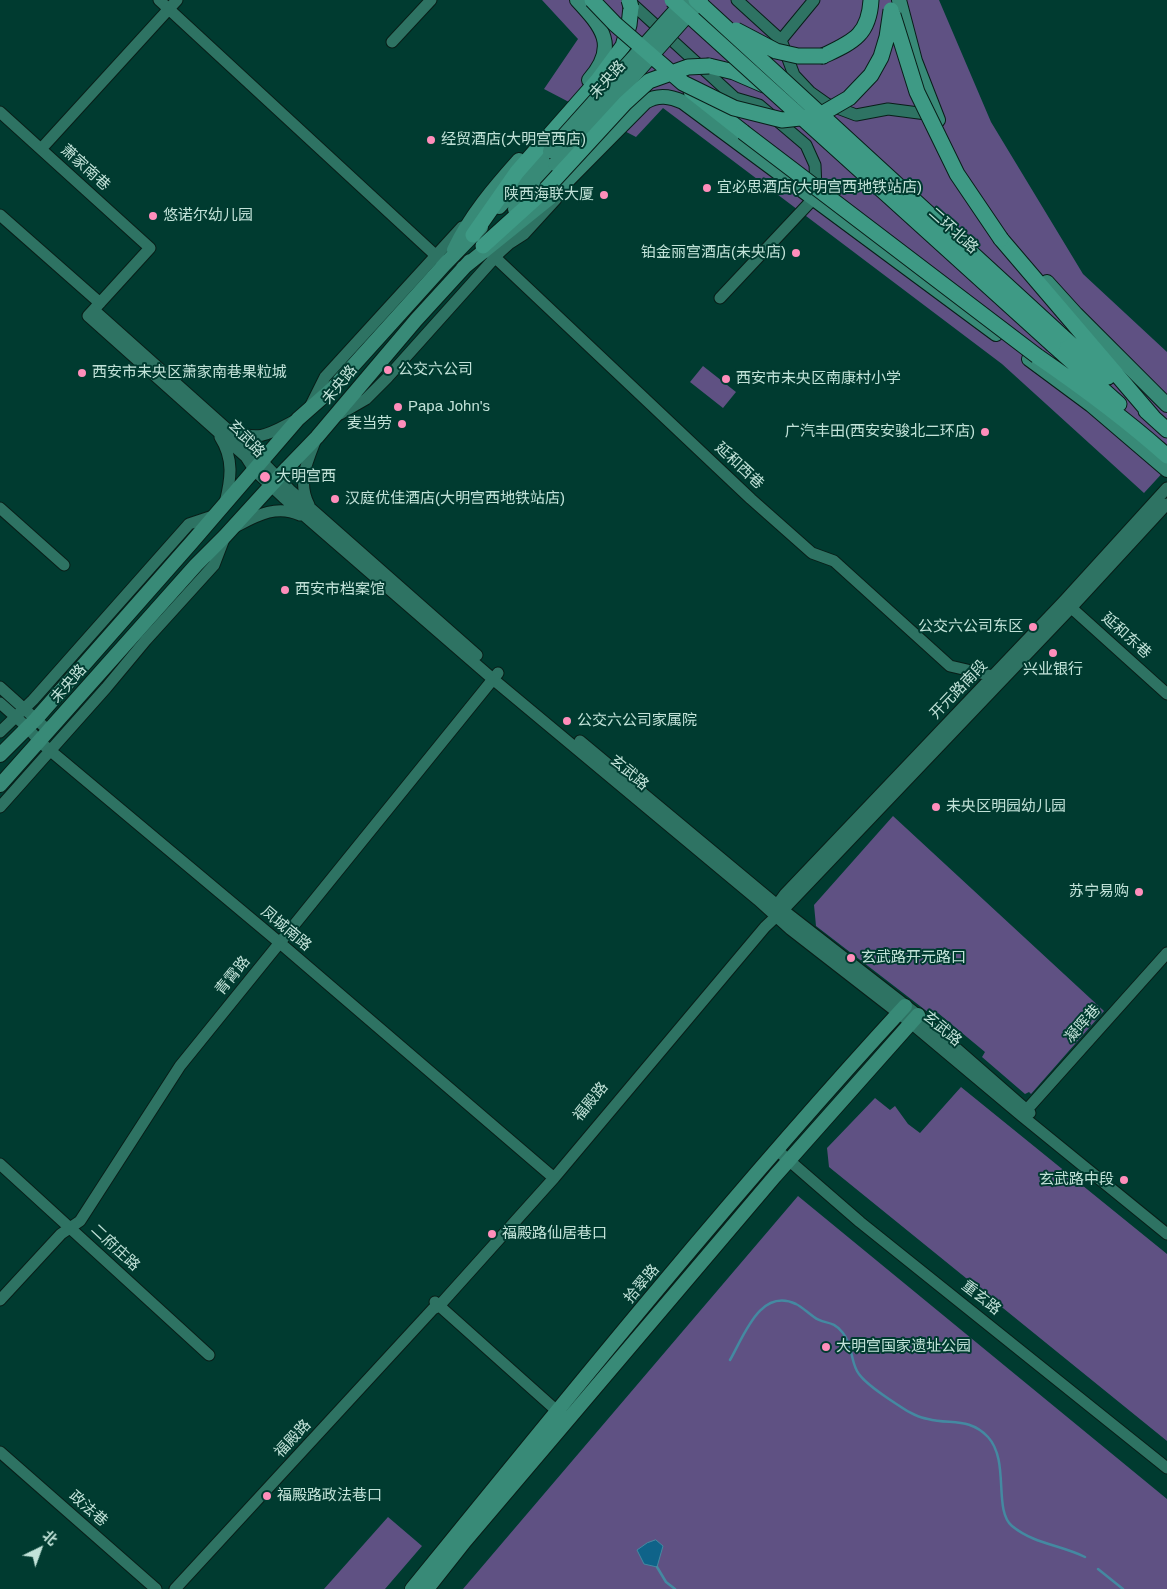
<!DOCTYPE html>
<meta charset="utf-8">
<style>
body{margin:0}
#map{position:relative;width:1167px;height:1589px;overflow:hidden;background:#003b30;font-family:Helvetica,"Noto Sans SC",sans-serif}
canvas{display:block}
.north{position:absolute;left:15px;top:1524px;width:50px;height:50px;-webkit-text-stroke:4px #003b30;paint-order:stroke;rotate:42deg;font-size:14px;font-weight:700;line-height:20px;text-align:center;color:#c1e2d8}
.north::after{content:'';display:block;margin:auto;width:18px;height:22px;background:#c1e2d8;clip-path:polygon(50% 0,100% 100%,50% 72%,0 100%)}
</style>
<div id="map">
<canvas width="1167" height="1589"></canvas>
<div class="north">北</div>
</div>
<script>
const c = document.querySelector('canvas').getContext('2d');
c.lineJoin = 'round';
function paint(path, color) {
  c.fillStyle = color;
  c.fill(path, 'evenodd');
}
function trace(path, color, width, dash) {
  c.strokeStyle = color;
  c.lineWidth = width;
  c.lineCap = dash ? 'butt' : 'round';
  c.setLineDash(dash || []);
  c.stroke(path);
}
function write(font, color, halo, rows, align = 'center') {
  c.font = font + ' Helvetica,"Noto Sans SC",sans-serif';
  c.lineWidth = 4;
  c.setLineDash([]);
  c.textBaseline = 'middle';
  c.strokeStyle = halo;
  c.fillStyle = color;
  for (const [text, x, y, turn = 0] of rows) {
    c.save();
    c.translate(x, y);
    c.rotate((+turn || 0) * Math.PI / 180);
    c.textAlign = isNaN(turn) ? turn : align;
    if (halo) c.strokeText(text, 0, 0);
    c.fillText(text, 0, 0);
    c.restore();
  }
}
paint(new Path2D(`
 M 542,0 L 939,0 L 991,122 L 1083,274 L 1167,352 L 1167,468 L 1144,493 L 1002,364 L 663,108 L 636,137 L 544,89 L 578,39 Z
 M 703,366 L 736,392 L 723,408 L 690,382 Z
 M 893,816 L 1104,1011 L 1031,1094 L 1029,1092 L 1025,1094 L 982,1057 L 985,1052 L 938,1013 L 933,1016 L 816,926 L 814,905 Z
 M 961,1087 L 1167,1254 L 1167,1441 L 829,1167 L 827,1148 L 875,1098 L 890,1110 L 895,1106 L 908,1124 L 920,1133 Z
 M 798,1196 L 1167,1499 L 1167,1589 L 463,1589 Z
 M 388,1517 L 422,1546 L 385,1589 L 324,1589 Z`), '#5f5183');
const water = new Path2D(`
 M 656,1540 L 663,1546 L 657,1567 L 644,1564 L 637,1550 L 647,1543 Z`);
paint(water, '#0f6389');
trace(water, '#4489a1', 1);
trace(new Path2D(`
 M 730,1360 C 744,1336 760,1287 796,1304 C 802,1307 808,1313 814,1317 C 824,1325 832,1319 843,1333 C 853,1346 850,1358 857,1371 C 863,1383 889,1399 901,1407 C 908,1412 920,1418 928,1419 C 951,1425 969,1417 988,1437 C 1010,1461 993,1510 1012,1526 C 1034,1544 1061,1545 1085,1557
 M 657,1567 L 666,1582 L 675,1589
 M 1098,1569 L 1123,1589`), '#4489a1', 2.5);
const minor = new Path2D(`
 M 159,0 L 445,264
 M 628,0 L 735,98 L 759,105 L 806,145 L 815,165 L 816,188 L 814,198 L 720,298
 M 737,0 L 781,40 L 794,75 L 810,92 L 827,104 L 856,115 L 888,109 L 934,115
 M 781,40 L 814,0
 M 392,42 L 431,0
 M 0,112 L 150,248 L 88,316 L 246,457 L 255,471 L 283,497 L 494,680 L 758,900 L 790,929 L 911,1023 L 1022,1116 L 1167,1234
 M 41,149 L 177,0
 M 0,215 L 100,303
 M 483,246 L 751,499 L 812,553 L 834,561 L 950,666 L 993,676
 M 94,310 L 254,453 L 290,490 L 477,655
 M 310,407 L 325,377 L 462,227
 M 340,414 L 366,399 L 387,378 L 499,253 L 510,243 L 524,234 L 556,199
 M 232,429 C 258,443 271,433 294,421
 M 220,437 C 234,459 231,479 225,503
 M 309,505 C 297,482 307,462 316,439
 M 0,508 L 64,565
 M 235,527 C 256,516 276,504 300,515
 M 1066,603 L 1167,694
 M 0,687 L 49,731
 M 0,703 L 27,727 L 40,742 L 280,943 L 554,1178
 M 0,732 L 33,700 L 189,524 L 216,515
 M 580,741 L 783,910 L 918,1015 L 1030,1113
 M 0,807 L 106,688 L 146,640 L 214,565 L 224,539
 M 774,909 L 785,894 L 1064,601 L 1167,488
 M 1023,1114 L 1167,953
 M 777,1150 L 860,1222 L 1167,1468
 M 0,1164 L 209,1355
 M 0,1300 L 61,1234 L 80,1221 L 180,1066 L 498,673
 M 435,1302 L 557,1411
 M 0,1452 L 156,1589
 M 175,1589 L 433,1309 L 439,1306 L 554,1178 L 765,927 L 783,910 L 1072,607 L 1167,504`);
const major = new Path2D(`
 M 577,0 C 602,27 619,46 589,80
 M 899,0 L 915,61 L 938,120
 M 499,207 L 550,151
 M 515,209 L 555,164
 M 454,250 C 470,216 494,188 519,160
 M 463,268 L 551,197 L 645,102 C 658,94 670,96 683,102 L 996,334
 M 1047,282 L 1076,314 L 1167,405
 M 1029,359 L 1091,405 L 1167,470
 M 0,755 L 36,719 L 192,542 L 298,419 L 332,389 L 445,264 L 481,227
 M 0,785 L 196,565 L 225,536 L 287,468 L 317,437 L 416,320 L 470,261
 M 412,1589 C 572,1392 733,1193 905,1006
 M 427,1589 L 465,1541 L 775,1176 L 918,1015`);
const highway = new Path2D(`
 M 823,56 C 852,42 869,36 871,0
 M 709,66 L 734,72 L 764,85
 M 691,91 L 743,132
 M 473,235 L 517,172 L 598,80 L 623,46 L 629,25 L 631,7
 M 1001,239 L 1153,417
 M 483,246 L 546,189
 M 1061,335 L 1108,377
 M 1053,345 L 1119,404
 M 1037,356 C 1082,387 1126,419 1167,456
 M 1146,411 L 1167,430`);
trace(minor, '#081e18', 13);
trace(major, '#081e18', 16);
trace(highway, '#081e18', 17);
trace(minor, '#2e7363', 11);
trace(major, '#388a77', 14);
trace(highway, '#3e9a85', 15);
const majorBridge = new Path2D(`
 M 550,151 L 685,0
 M 555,164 L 701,0`);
const highwayBridge = new Path2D(`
 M 592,0 L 615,24 L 683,83 L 734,108 L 782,120 L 818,116 L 849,98 L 871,75 L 881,57 L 887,37 L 891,10
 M 629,0 L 631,7
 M 672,0 L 1053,345
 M 696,0 L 1061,335
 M 893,15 L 917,92 L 957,174 L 1001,239
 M 736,30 L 776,51 L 798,56 L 823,56
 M 743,132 L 1037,356
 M 546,189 L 625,103 L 649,81 L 688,67 L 709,66`);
trace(majorBridge, '#081e18', 16, []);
trace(highwayBridge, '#081e18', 17, []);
trace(majorBridge, '#388a77', 14);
trace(highwayBridge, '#3e9a85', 15);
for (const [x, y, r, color] of [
 [431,140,5,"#ff8ebb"],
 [707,188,5,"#ff8ebb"],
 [604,195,5,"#ff8ebb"],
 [153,216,5,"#ff8ebb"],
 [796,253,5,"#ff8ebb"],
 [388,370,5,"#ff8ebb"],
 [82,373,5,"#ff8ebb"],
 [726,379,5,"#ff8ebb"],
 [398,407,5,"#ff8ebb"],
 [402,424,5,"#ff8ebb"],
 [985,432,5,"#ff8ebb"],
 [265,477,6,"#ff8ebb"],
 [335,499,5,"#ff8ebb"],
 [285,590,5,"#ff8ebb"],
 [1033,627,5,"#ff8ebb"],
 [1053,653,5,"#ff8ebb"],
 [567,721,5,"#ff8ebb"],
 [936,807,5,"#ff8ebb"],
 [1139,892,5,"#ff8ebb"],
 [851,958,5,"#ff8ebb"],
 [1124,1180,5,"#ff8ebb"],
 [492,1234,5,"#ff8ebb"],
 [826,1347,5,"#ff8ebb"],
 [267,1496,5,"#ff8ebb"]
]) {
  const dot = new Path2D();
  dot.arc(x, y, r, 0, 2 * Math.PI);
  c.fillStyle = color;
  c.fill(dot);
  trace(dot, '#003b30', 2);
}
write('15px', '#c1e2d8', '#003b30', [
 ["未央路",608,80,-48],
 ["萧家南巷",85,168,42],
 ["二环北路",953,231,42],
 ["未央路",340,385,-51],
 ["玄武路",246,439,46],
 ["延和西巷",739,466,43],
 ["延和东巷",1126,636,42],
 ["未央路",69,684,-49],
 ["开元路南段",959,690,-46],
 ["玄武路",629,773,40],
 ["凤城南路",286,929,40],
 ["青霄路",233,976,-51],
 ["凝晖巷",1083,1024,-48],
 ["玄武路",942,1029,40],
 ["福殿路",591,1102,-51],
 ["二府庄路",115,1248,43],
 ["拾翠路",642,1284,-50],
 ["重玄路",981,1298,38],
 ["福殿路",293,1439,-47],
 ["政法巷",88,1509,41]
]);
write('15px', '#c1e2d8', '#003b30', [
 ["经贸酒店(大明宫西店)",441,140],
 ["宜必思酒店(大明宫西地铁站店)",717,188],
 ["陕西海联大厦",594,195,"right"],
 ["悠诺尔幼儿园",163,216],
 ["铂金丽宫酒店(未央店)",786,253,"right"],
 ["公交六公司",398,370],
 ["西安市未央区萧家南巷果粒城",92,373],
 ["西安市未央区南康村小学",736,379],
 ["Papa John's",408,407],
 ["麦当劳",392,424,"right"],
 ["广汽丰田(西安安骏北二环店)",975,432,"right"],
 ["大明宫西",276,477],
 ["汉庭优佳酒店(大明宫西地铁站店)",345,499],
 ["西安市档案馆",295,590],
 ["公交六公司东区",1023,627,"right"],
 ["兴业银行",1053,670,"center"],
 ["公交六公司家属院",577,721],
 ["未央区明园幼儿园",946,807],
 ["苏宁易购",1129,892,"right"],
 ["玄武路开元路口",861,958],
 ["玄武路中段",1114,1180,"right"],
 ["福殿路仙居巷口",502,1234],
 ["大明宫国家遗址公园",836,1347],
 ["福殿路政法巷口",277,1496]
], 'left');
</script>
